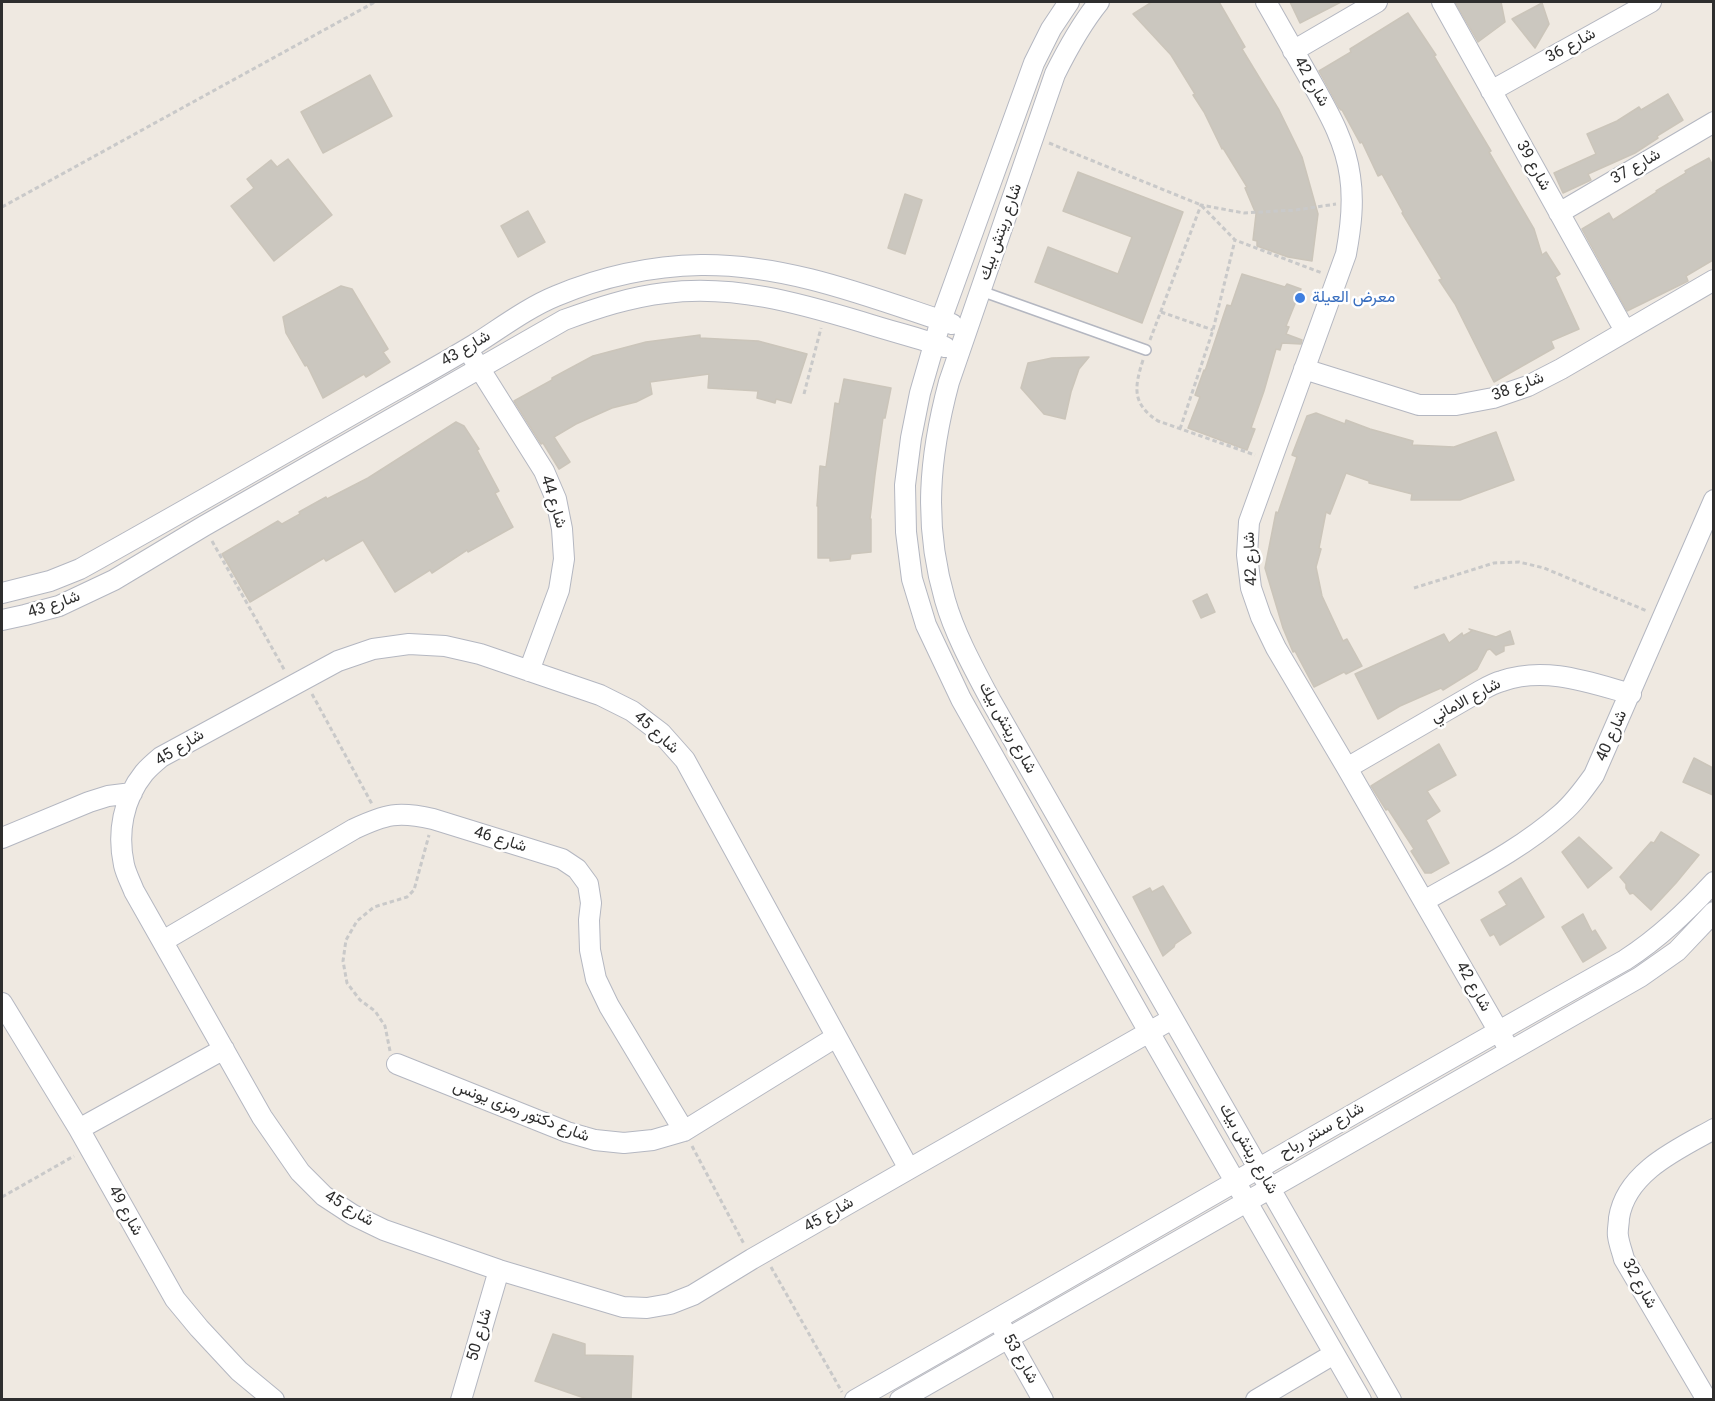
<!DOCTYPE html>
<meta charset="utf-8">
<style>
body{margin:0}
#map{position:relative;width:1715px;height:1401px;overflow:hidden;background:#efe9e1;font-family:Roboto,sans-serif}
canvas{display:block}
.frame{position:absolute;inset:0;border:3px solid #2e2e2e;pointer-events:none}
</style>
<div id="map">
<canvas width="1715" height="1401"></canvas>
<div class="frame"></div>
</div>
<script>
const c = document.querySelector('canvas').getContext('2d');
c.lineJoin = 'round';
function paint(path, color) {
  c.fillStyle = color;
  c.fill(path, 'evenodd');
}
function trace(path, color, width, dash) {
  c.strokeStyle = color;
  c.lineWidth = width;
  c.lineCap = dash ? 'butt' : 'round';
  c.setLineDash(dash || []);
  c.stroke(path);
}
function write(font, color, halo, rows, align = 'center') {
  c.font = font + ' Roboto,Vazirmatn,sans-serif';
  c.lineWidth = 5;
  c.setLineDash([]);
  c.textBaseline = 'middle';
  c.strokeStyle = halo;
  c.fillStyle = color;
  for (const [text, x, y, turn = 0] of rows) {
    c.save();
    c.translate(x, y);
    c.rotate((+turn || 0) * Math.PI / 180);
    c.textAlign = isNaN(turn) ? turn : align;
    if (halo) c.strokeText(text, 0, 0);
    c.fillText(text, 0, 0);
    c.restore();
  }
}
const building = new Path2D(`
 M 1152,2 L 1219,2 L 1245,47 L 1242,49 L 1279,110 L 1302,157 L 1318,214 L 1312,261 L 1288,257 L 1257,246 L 1257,241 L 1253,240 L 1256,214 L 1245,188 L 1247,187 L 1223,148 L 1222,149 L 1204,112 L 1193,95 L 1195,94 L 1171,55 L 1133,14 Z
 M 1290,2 L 1341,2 L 1300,23 Z
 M 1455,2 L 1501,2 L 1505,22 L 1478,42 Z
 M 1542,3 L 1549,24 L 1535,48 L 1512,19 Z
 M 1408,13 L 1436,55 L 1434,56 L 1491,151 L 1489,152 L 1534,229 L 1542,255 L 1546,252 L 1560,274 L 1555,277 L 1579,329 L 1551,341 L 1554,348 L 1494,382 L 1455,304 L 1439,280 L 1442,279 L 1402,213 L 1403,212 L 1382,174 L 1378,176 L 1362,142 L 1360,143 L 1342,110 L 1341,110 L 1339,108 L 1319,71 L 1351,52 L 1350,49 Z
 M 370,75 L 392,116 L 323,153 L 301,112 Z
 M 1668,94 L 1683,120 L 1657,136 L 1658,138 L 1635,153 L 1588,174 L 1591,180 L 1563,193 L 1554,173 L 1596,154 L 1587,134 L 1617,121 L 1639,107 L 1641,110 Z
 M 1709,158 L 1713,166 L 1713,260 L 1686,276 L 1688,281 L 1627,311 L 1582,229 L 1609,213 L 1613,220 L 1657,192 L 1656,191 L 1686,173 L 1685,171 Z
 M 288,159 L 332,215 L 274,261 L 231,206 L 254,188 L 247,179 L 271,160 L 277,167 Z
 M 1078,172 L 1183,212 L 1142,323 L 1035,282 L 1048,247 L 1118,274 L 1132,237 L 1063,211 Z
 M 905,194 L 922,200 L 905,254 L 888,248 Z
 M 528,211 L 545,242 L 518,257 L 501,226 Z
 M 1242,274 L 1285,287 L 1287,284 L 1301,289 L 1286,326 L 1289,327 L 1286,334 L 1302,340 L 1301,344 L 1282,343 L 1280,350 L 1276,349 L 1264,391 L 1251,428 L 1255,429 L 1247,450 L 1188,428 L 1200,397 L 1195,395 L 1204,370 L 1205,371 L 1227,305 L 1231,306 Z
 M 341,286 L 352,289 L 388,349 L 383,352 L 390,362 L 366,377 L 364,374 L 323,398 L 307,365 L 305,366 L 286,333 L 283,317 Z
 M 700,335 L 700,338 L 758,341 L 807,354 L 791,403 L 776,399 L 775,403 L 757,398 L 758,391 L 708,388 L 709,374 L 650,382 L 652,394 L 636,402 L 612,408 L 576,424 L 554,437 L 570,462 L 559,469 L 543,443 L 541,444 L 514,401 L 552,380 L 552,378 L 593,356 L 646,342 Z
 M 1089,357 L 1079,369 L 1071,392 L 1065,419 L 1044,414 L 1021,388 L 1028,363 L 1052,358 Z
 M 844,379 L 891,388 L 885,418 L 883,418 L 875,475 L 870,519 L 871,519 L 871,552 L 851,554 L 850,559 L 830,561 L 830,558 L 818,558 L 818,506 L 817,506 L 820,466 L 826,467 L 835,403 L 839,404 Z
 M 1316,413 L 1345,424 L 1346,420 L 1370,429 L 1413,441 L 1412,445 L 1454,447 L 1496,432 L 1514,480 L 1460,500 L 1411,500 L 1412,494 L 1369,483 L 1369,481 L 1346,473 L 1330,514 L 1326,512 L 1319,548 L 1321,549 L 1316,567 L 1322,596 L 1343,641 L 1347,639 L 1362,666 L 1346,674 L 1344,672 L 1314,687 L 1295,651 L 1293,652 L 1283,628 L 1265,568 L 1276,512 L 1278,513 L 1297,457 L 1292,455 L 1307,416 Z
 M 456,422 L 464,426 L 479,449 L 477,450 L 499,491 L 495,493 L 513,527 L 468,552 L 467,550 L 432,573 L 430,570 L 395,592 L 363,540 L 326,561 L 324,558 L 250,602 L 222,554 L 278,521 L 282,524 L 300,514 L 299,512 L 326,497 L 327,499 L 368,478 Z
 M 1207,594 L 1215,612 L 1201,618 L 1193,601 Z
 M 1469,629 L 1496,637 L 1510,631 L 1514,644 L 1504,646 L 1504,651 L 1496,655 L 1490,649 L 1487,650 L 1477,669 L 1443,690 L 1441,688 L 1400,706 L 1378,719 L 1355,674 L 1444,634 L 1449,643 L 1462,633 L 1463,636 L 1472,631 Z
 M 1439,744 L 1456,775 L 1427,791 L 1440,811 L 1426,820 L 1449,863 L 1431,873 L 1425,873 L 1411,851 L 1414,849 L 1388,809 L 1386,810 L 1371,786 Z
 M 1694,758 L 1713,768 L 1713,795 L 1683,782 Z
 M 1661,832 L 1699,855 L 1676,883 L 1651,910 L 1633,893 L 1630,894 L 1626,888 L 1626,884 L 1620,877 L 1651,842 L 1654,843 Z
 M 1579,837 L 1612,868 L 1588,888 L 1562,852 Z
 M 1521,878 L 1544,917 L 1500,945 L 1494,934 L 1490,936 L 1481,920 L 1507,905 L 1499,892 Z
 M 1163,886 L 1191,933 L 1175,944 L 1174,947 L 1163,956 L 1133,897 L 1150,888 L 1152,892 Z
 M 1583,914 L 1592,932 L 1595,930 L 1606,948 L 1583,962 L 1562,927 Z
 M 553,1334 L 585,1344 L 585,1355 L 633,1356 L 631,1400 L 590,1400 L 535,1381 Z`);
paint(building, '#cbc7bf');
trace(building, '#cbc5ba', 1.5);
const service = new Path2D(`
 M 981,291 L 1146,350`);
const minor = new Path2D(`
 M 1069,2 L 1051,29 L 1034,63 L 941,320 L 920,393 L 911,438 L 905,485 L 906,532 L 912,579 L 926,625 L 961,699 L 1149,1032 L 1361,1400
 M 1099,2 C 1081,24 1068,48 1055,74 L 949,382 C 929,457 923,524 945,600 C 955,635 974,669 991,701 L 1391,1400
 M 1266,2 C 1280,26 1293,50 1307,74 C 1325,107 1345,138 1350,176 C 1354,202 1351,227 1346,254 L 1249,522 L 1247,555 L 1251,588 L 1261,617 L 1276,648 L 1347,768 L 1510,1051
 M 1442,2 L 1625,331
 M 1293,51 L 1377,2
 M 1491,91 L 1651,2
 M 1559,213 L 1714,122
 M 473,358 L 544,471 L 556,499 L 562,529 L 564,559 L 559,590 L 529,671
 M 1304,369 L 1419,405 L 1456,405 L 1493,398 L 1528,386 L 1561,369 L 1714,280
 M 2,593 L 50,581 L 80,569 C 181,513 281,455 381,398 C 413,380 446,362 477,343 C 502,327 529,307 556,296 C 601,277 652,266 701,265 C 788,264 870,297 952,324
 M 2,620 L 25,615 L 59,606 L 114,580 L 204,526 L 564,320 C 597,308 630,297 665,293 C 732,284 799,303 862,322 C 890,331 918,338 945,347
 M 1347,768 L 1480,691 C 1487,687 1494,683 1502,681 C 1545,666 1588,682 1631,694
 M 2,838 L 89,802 L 108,796 L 132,793
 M 1424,901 C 1471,874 1520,850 1561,814 C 1574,803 1584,789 1594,775 L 1714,500
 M 163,941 L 354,829 C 386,814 398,811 433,819 L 562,859 L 577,869 L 588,884 L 591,903 L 589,920 L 590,950 L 596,979 L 609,1006 L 684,1131
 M 2,1003 L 79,1129 L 175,1299 L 199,1328 L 239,1371 L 274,1400
 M 397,1064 L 567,1132 L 595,1140 L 624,1143 L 653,1140 L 684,1131 L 836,1037
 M 79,1129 L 224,1049
 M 909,1169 L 752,1259 L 693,1295 L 670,1304 L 647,1308 L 623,1307 L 499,1270 L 384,1230 L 353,1215 L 324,1196 L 300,1172 L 262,1117 L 134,891 C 131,883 126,874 124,865 C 117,833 123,799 144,773 C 149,767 155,762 161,757 L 338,661 L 373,649 L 409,644 L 445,646 L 480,654 L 600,695 L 632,711 L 661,733 L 685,760 L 909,1169 L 1172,1019
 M 1002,1327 L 1043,1400
 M 461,1400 L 499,1270
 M 855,1400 C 1112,1254 1367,1104 1625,960 C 1659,938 1686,912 1714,882
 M 900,1400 L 1640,977 L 1677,951 L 1714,912
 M 1256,1400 L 1334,1354
 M 1707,1400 L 1624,1259 C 1622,1251 1619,1244 1618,1236 C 1617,1231 1619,1224 1619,1218 C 1626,1172 1678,1149 1714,1129`);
trace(service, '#b4b7c1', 12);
trace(minor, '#b4b7c1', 22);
trace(new Path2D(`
 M 1049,143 L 1201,205 L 1235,240 L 1322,273
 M 2,207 L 375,2
 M 1161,312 L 1213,330
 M 1150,340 L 1201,205 L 1244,213 L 1296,210 L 1336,204
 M 1143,360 C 1134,388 1132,404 1158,421 L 1255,455
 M 804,394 L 821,328
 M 1180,429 L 1213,330 L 1235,240
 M 212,541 L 285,671
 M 1414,588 L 1494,563 L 1519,562 L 1544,568 L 1647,611
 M 312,694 L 372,804
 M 390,1051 L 385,1026 L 375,1011 L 360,1000 L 347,983 L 343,961 L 346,940 L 357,921 L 374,907 L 407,897 L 414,890 L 429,835
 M 692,1146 L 744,1244
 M 2,1197 L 74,1156
 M 771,1267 L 842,1392`), '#c9c9c9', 3, [4.5, 3]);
trace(service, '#fff', 9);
trace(minor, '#fff', 20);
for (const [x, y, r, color] of [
 [1300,298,6,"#3f7fe0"]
]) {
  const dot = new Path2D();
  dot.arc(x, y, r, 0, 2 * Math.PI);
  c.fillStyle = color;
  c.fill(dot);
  trace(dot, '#fff', 2);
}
write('16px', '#2e2e2e', '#fff', [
 ["شارع 36",1571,46,-29],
 ["شارع 42",1311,82,60],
 ["شارع 39",1533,166,61],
 ["شارع 37",1636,167,-30],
 ["شارع ريتش بيك",1001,232,-71],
 ["شارع 43",466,349,-31],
 ["شارع 38",1518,387,-21],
 ["شارع 44",553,502,73],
 ["شارع 42",1251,559,-93],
 ["شارع 43",54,605,-19],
 ["شارع الاماني",1466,701,-28],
 ["شارع ريتش بيك",1007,728,61],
 ["شارع 45",656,733,42],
 ["شارع 40",1612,736,-66],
 ["شارع 45",180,748,-32],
 ["شارع 46",500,840,17],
 ["شارع 42",1473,987,60],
 ["شارع دكتور رمزى يونس",521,1112,21],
 ["شارع سنتر رباح",1322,1131,-30],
 ["شارع ريتش بيك",1248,1149,60],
 ["شارع 45",349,1209,31],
 ["شارع 49",125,1211,61],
 ["شارع 45",829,1215,-30],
 ["شارع 32",1639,1284,61],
 ["شارع 50",480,1335,-74],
 ["شارع 53",1020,1359,60]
]);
write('16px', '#366cbe', '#fff', [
 ["معرض العيلة",1312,298]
], 'left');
</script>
